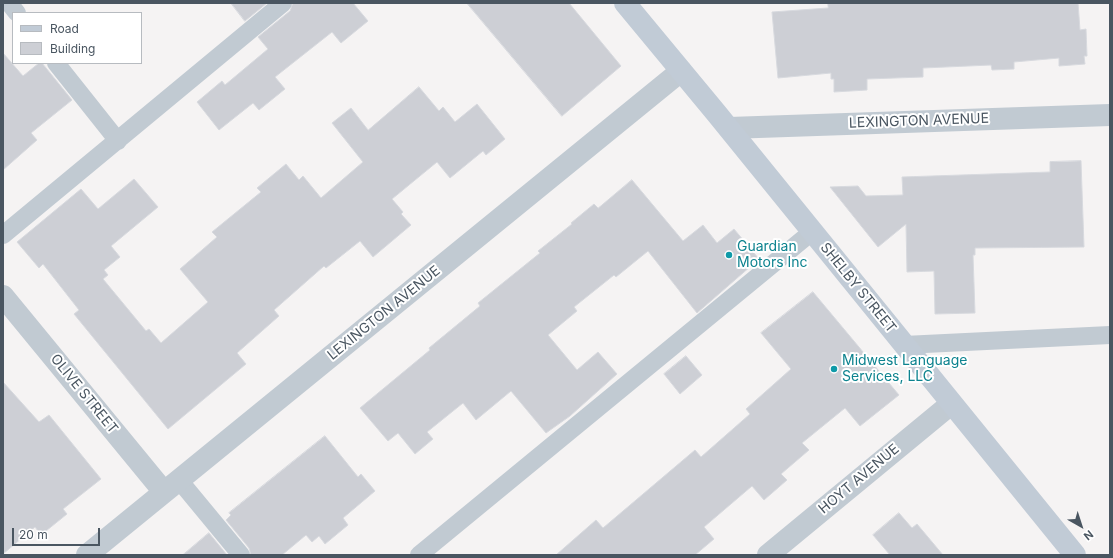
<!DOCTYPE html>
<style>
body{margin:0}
#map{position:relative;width:1113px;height:558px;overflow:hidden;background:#f5f3f3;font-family:Inter,sans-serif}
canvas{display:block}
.frame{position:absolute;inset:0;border:4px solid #4a5661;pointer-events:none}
.legend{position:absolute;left:12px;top:12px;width:130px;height:52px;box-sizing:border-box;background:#fff;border:1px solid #b7bbc0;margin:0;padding:5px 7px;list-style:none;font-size:12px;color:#4a5661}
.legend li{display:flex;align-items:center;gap:8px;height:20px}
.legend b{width:20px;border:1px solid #b7bbc0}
.north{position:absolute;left:1061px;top:506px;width:40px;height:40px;-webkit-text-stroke:3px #fff;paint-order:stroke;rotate:141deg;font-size:11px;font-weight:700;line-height:16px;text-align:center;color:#4a5661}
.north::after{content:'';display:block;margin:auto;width:14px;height:18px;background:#4a5661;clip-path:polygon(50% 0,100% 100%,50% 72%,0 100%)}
.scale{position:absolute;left:12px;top:528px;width:88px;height:18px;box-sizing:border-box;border:2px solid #4a5661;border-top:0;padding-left:5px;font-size:12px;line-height:14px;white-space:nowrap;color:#4a5661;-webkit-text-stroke:3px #fff;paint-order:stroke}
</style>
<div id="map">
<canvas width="1113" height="558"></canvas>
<div class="frame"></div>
<ul class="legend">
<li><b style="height:5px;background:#c1cbd6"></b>Road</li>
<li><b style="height:11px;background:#cdcfd5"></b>Building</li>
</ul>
<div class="north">N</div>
<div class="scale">20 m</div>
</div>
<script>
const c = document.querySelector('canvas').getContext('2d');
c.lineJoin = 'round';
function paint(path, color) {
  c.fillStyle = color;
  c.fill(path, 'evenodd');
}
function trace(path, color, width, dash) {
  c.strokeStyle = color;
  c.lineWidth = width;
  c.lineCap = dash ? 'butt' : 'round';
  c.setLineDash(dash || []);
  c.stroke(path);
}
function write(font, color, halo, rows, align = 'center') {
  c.font = font + ' Inter,sans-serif';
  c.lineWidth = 4;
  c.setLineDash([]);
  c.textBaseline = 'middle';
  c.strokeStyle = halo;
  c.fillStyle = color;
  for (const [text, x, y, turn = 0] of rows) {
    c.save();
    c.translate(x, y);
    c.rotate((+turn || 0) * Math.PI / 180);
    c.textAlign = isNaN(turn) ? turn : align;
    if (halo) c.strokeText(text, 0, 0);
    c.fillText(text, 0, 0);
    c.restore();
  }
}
const building = new Path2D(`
 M 231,3 L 267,3 L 245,21 Z
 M 293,3 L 353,3 L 368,21 L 341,43 L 332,32 L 275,77 L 285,89 L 259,110 L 253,103 L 219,130 L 197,102 L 222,81 L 225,85 L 268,49 L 258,37 L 290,11 Z
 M 467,3 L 569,3 L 621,66 L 562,116 Z
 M 828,3 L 1078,3 L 1080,30 L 1086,29 L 1087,56 L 1084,56 L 1085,64 L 1059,66 L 1059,58 L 1014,62 L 1014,69 L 992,70 L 991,65 L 923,68 L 923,77 L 867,79 L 867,90 L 834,92 L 834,79 L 831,79 L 831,73 L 778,78 L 772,12 L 828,8 Z
 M 3,53 L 23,76 L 39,63 L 42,63 L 72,100 L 31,133 L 37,140 L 3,170 Z
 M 419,87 L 439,111 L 443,107 L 455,122 L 477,104 L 505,139 L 486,155 L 483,151 L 450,178 L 437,162 L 392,199 L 403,212 L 401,214 L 411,225 L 373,257 L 360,241 L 326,268 L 324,266 L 274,310 L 279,316 L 237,353 L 246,364 L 168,429 L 74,314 L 79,310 L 43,264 L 39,268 L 17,242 L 81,189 L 98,209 L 134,179 L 158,207 L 111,246 L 120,257 L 104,270 L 108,275 L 103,279 L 146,331 L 149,329 L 161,343 L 208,302 L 180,269 L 217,237 L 212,232 L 261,192 L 257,188 L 286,164 L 299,180 L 303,176 L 321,198 L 363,162 L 332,123 L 351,108 L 368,130 Z
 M 1081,161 L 1084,247 L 975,248 L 975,255 L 973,255 L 975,313 L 935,314 L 934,271 L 907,272 L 906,224 L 878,247 L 830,187 L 858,186 L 866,196 L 903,195 L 902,177 L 1050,172 L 1050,162 Z
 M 632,180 L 683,241 L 703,225 L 717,243 L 734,229 L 759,259 L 697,313 L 648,251 L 616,277 L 614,275 L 574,307 L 577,311 L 548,335 L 577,370 L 598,352 L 617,374 L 570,416 L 546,433 L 511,391 L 476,420 L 463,403 L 427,432 L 433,439 L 415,454 L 398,433 L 388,441 L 360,408 L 430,350 L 429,348 L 480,306 L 478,303 L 540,253 L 538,251 L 572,224 L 571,223 L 594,204 L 598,208 Z
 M 813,292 L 899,395 L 860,426 L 845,408 L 802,443 L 809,450 L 781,474 L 787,480 L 764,500 L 752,486 L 704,527 L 714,539 L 695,555 L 556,555 L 596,520 L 603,528 L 695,450 L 701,457 L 750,414 L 746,409 L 791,369 L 761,333 Z
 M 686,356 L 702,375 L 680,394 L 664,374 Z
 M 3,382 L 39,422 L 49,415 L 101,479 L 63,509 L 67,514 L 41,535 L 35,527 L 3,554 Z
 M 325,436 L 358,477 L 361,474 L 375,491 L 343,518 L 348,525 L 325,544 L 319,536 L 312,542 L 306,535 L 282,555 L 251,555 L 249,548 L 226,520 L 231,515 L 229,513 Z
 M 899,513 L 912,528 L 917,524 L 943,555 L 890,555 L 873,535 Z
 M 209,533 L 227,555 L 183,555 Z`);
paint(building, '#cdcfd5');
trace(building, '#d7d9de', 1);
trace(new Path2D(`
 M 9,3 L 17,13
 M 56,63 L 118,141
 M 3,235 L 283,3
 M 904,345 L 1110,335
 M 179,480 L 241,555
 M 419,555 L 813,231`), '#c1cad2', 18);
trace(new Path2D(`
 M 729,128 L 1110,115
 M 3,296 L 164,492
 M 87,555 L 681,71
 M 768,555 L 951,404`), '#c1cad2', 22);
trace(new Path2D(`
 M 625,3 L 717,114 L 1075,555`), '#c1cbd6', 22);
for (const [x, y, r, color] of [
 [729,255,4,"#0f9aa8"],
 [834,369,4,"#0f9aa8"]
]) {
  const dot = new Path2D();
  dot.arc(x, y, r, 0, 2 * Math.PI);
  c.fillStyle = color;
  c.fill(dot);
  trace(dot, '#fff', 1.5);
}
write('14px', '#4a5661', '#fff', [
 ["LEXINGTON AVENUE",919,121,-2],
 ["SHELBY STREET",858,288,51],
 ["LEXINGTON AVENUE",384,313,-39],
 ["OLIVE STREET",84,394,51],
 ["HOYT AVENUE",859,479,-40]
]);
write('14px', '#0d838f', '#fff', [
 ["Guardian",737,247],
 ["Motors Inc",737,263],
 ["Midwest Language",842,361],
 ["Services, LLC",842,377]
], 'left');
</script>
